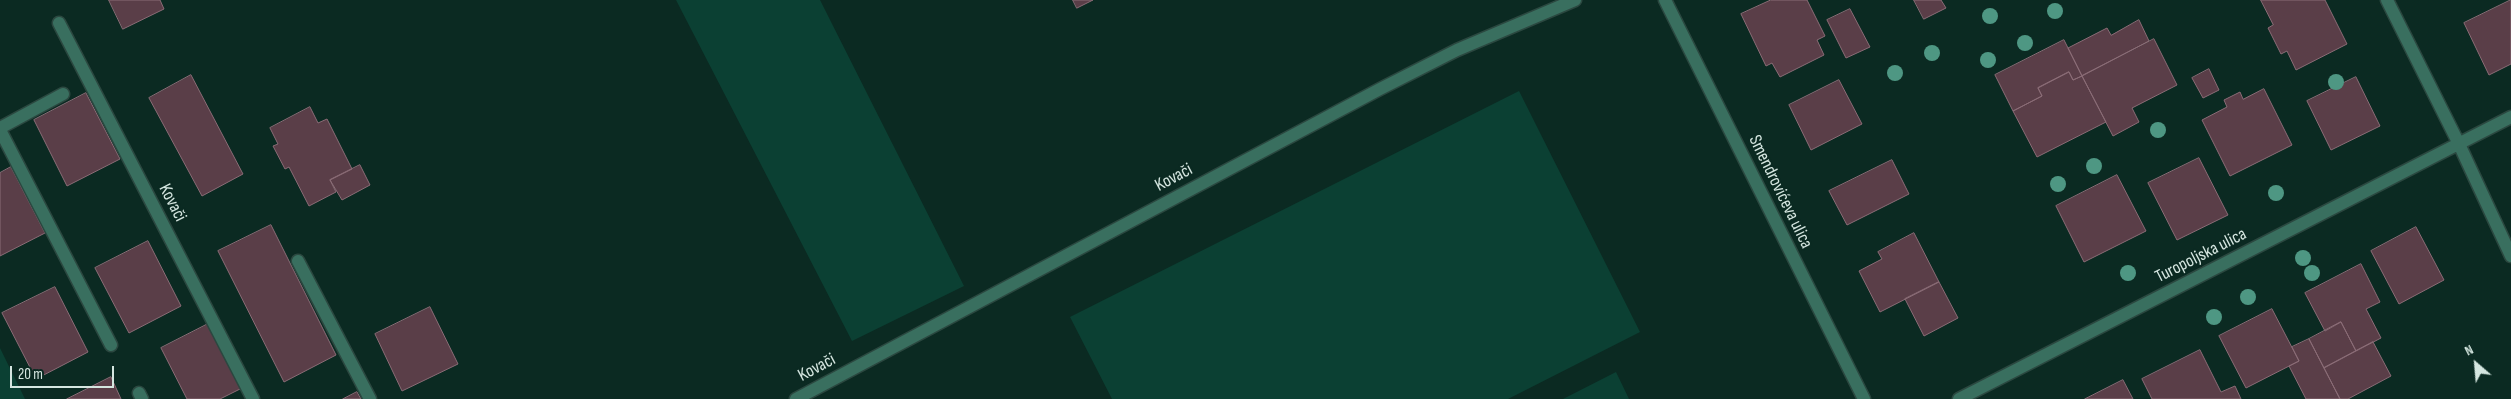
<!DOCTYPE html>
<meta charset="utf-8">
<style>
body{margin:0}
#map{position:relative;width:2511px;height:399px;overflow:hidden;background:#0b2a22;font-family:"Sofia Sans Condensed",sans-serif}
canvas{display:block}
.north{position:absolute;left:2451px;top:339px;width:50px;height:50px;-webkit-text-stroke:4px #0b2a22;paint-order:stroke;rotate:333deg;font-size:14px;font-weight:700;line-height:20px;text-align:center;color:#d5e6e0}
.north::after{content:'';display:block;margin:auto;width:18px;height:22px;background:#d5e6e0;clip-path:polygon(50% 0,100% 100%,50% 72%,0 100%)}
.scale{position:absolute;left:10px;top:366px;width:104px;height:22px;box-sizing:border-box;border:2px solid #d5e6e0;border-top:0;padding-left:6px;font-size:15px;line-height:18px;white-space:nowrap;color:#d5e6e0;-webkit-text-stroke:4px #0b2a22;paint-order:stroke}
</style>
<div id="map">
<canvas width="2511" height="399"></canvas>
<div class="north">N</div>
<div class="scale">20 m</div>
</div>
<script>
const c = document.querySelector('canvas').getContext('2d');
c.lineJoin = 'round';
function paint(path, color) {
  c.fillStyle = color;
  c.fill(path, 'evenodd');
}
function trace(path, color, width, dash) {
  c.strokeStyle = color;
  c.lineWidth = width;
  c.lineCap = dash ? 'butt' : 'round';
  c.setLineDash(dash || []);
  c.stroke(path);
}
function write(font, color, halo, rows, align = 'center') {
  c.font = font + ' "Sofia Sans Condensed",sans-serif';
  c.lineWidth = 4;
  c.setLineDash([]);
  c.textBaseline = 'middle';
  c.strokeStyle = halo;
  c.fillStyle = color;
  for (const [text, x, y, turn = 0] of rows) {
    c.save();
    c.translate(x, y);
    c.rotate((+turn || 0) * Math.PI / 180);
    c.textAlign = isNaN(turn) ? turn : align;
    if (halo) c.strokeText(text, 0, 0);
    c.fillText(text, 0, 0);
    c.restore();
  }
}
paint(new Path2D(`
 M 676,0 L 820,0 L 964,286 L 852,341 Z
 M 1519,91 L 1640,332 L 1508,399 L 1112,399 L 1070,317 Z
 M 0,348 L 25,399 L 0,399 Z
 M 1616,372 L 1629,399 L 1563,399 Z`), '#0b4033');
const building = new Path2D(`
 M 109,0 L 160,0 L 164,9 L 123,29 Z
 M 1073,0 L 1093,0 L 1077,8 Z
 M 1771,0 L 1807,0 L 1825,36 L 1817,40 L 1824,55 L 1780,77 L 1772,63 L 1766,66 L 1741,14 Z
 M 1914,0 L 1941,0 L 1946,8 L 1924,19 Z
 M 2261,0 L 2325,0 L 2347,44 L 2296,70 L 2287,51 L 2281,54 L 2268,28 L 2273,25 Z
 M 2511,0 L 2511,64 L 2489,75 L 2464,23 Z
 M 1850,9 L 1870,47 L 1846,58 L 1827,20 Z
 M 2139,20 L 2149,41 L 2082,76 L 2068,48 L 2107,28 L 2111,35 Z
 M 2154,39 L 2177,85 L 2132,108 L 2139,122 L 2113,136 L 2082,76 Z
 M 2064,40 L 2082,76 L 2073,80 L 2069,72 L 2038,88 L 2042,96 L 2013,111 L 1995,75 Z
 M 2209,69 L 2219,90 L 2203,98 L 2192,78 Z
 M 2069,72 L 2073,80 L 2082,76 L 2106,122 L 2037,157 L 2013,111 L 2042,96 L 2038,88 Z
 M 191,75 L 243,174 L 202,196 L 149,98 Z
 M 2356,77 L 2380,126 L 2331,150 L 2307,101 Z
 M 1839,80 L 1862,124 L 1811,150 L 1789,105 Z
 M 2264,89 L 2292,145 L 2230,176 L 2202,120 L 2227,107 L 2224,100 L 2240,92 L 2243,99 Z
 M 86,93 L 120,159 L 67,186 L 34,120 Z
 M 310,107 L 318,123 L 327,119 L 352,169 L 330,180 L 336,192 L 309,206 L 289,167 L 285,169 L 273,146 L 278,144 L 270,128 Z
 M 2199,158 L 2228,215 L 2177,240 L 2148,183 Z
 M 1892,160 L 1909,194 L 1847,225 L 1829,191 Z
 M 360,165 L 370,185 L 342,200 L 330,180 Z
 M 11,167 L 45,233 L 0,256 L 0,173 Z
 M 2117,175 L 2146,231 L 2084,262 L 2056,206 Z
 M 271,225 L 336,355 L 284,382 L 218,251 Z
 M 2416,227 L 2444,280 L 2399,304 L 2371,251 Z
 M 1914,233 L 1939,282 L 1880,312 L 1859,271 L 1882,259 L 1878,252 Z
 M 148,241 L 181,306 L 129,333 L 95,268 Z
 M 2361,264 L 2380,302 L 2366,309 L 2381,338 L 2356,351 L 2341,322 L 2325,331 L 2305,293 Z
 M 1939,282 L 1958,318 L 1924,336 L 1905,299 Z
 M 55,287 L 88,352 L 36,379 L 2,313 Z
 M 430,307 L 458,364 L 402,391 L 375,334 Z
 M 2272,309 L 2299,361 L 2246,388 L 2219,336 Z
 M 2341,322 L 2356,351 L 2324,368 L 2309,339 Z
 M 210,323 L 242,388 L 220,399 L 187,399 L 161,348 Z
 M 2309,339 L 2324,368 L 2340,399 L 2306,399 L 2289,366 L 2299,361 L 2292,347 Z
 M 2373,342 L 2391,376 L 2348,399 L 2340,399 L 2324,368 Z
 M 2200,350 L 2221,392 L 2235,386 L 2241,399 L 2152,399 L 2142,379 Z
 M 111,377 L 121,399 L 67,399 Z
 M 2123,380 L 2133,399 L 2085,399 Z
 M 357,392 L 361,399 L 343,399 Z`);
paint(building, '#5a3e48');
trace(building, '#8a6c76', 1);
const lane = new Path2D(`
 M 59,23 L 253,399
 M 0,128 L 63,94
 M 0,130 L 111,345
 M 298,261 L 370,399
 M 139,393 L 142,399`);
const street = new Path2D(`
 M 1665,0 L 1864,399
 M 2387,0 L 2459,144 L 2511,256
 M 796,399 L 1380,89 L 1457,50 L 1575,0
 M 1959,399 L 2511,117`);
trace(lane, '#2b4840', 15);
trace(street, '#2b4840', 15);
trace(lane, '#396f5f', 12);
trace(street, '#396f5f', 12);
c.fillStyle = '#4e9783';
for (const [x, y] of [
 [2055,11],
 [1990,16],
 [2025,43],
 [1932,53],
 [1988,60],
 [1895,73],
 [2336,82],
 [2158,130],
 [2094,166],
 [2058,184],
 [2276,193],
 [2303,258],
 [2128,273],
 [2312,273],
 [2248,297],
 [2214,317]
]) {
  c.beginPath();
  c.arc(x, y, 8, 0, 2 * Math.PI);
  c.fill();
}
write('18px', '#d5e6e0', '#0b2a22', [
 ["Kovači",1174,178,-28],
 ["Smendrovićeva ulica",1780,192,64],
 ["Kovači",172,203,63],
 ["Turopoljska ulica",2201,256,-27],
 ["Kovači",817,368,-28]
]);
</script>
